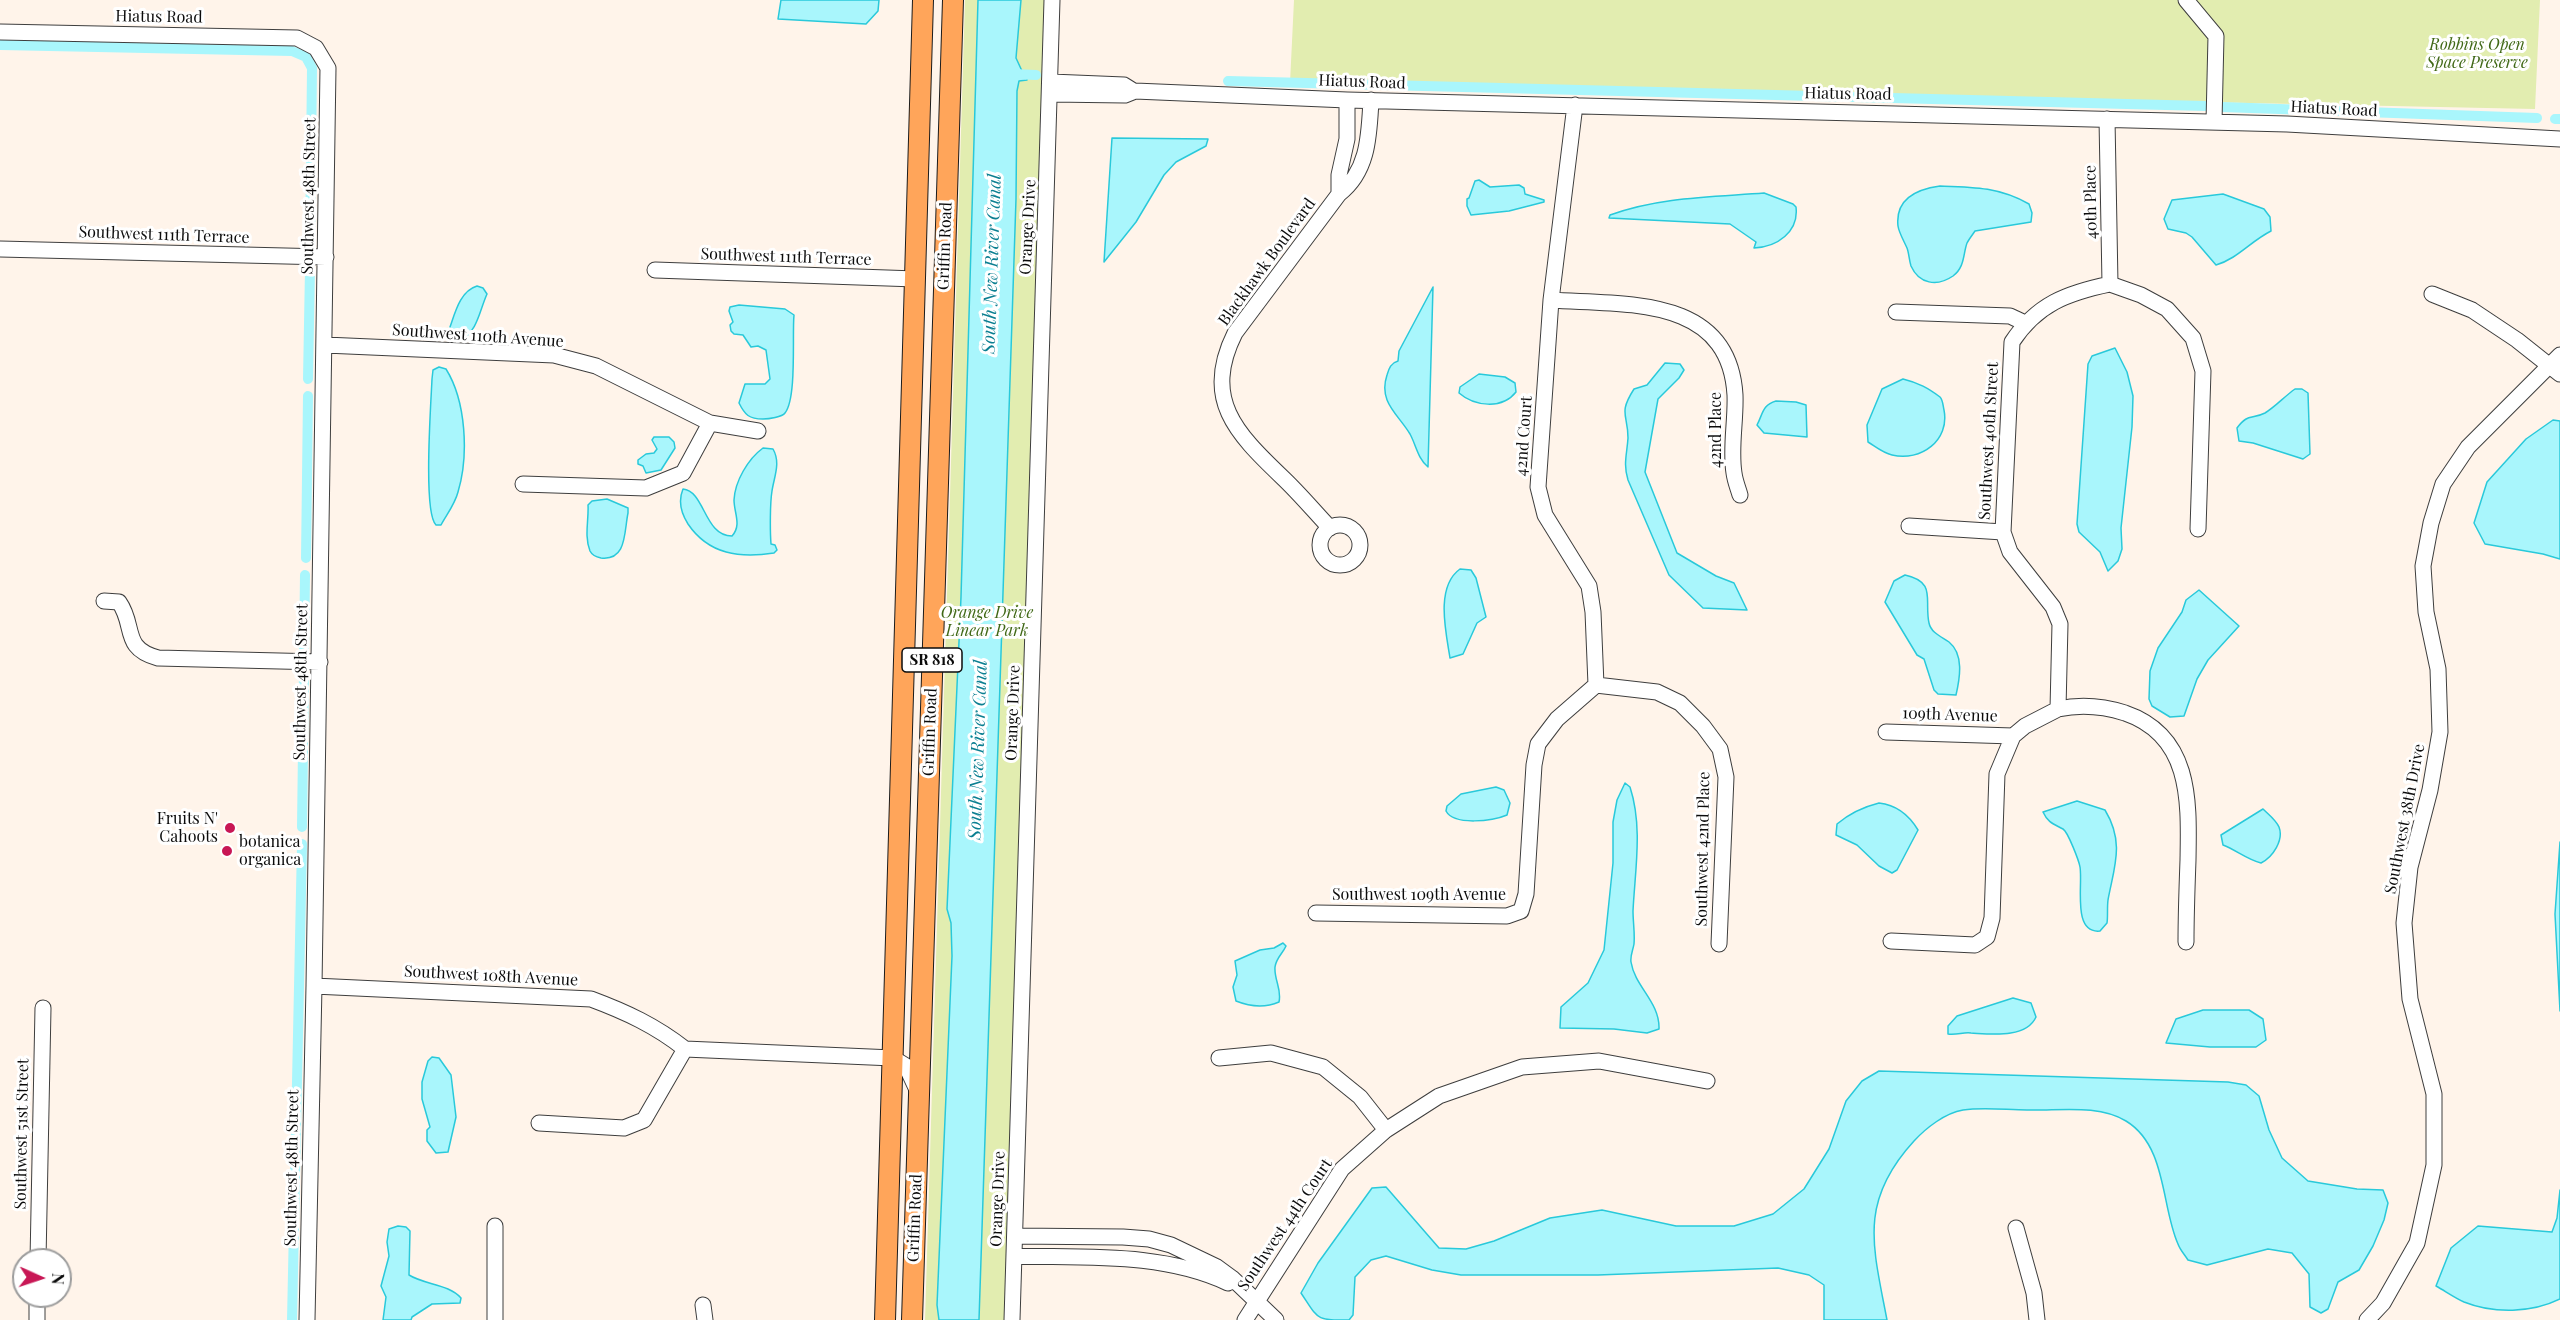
<!DOCTYPE html>
<style>
body{margin:0}
#map{position:relative;width:2560px;height:1320px;overflow:hidden;background:#fff4ea;font-family:"Playfair Display",serif}
canvas{display:block}
.north{position:absolute;left:12px;top:1248px;width:60px;height:60px;box-sizing:border-box;background:#fff;border:2px solid #9d9d9d;border-radius:50%;rotate:93deg;font-size:16px;font-weight:700;line-height:24px;text-align:center;color:#0b0b0b}
.north::after{content:'';display:block;margin:auto;width:21px;height:27px;background:#c81755;clip-path:polygon(50% 0,100% 100%,50% 72%,0 100%)}
</style>
<div id="map">
<canvas width="2560" height="1320"></canvas>
<div class="north">N</div>
</div>
<script>
const c = document.querySelector('canvas').getContext('2d');
c.lineJoin = 'round';
function paint(path, color) {
  c.fillStyle = color;
  c.fill(path, 'evenodd');
}
function trace(path, color, width, dash) {
  c.strokeStyle = color;
  c.lineWidth = width;
  c.lineCap = dash ? 'butt' : 'round';
  c.setLineDash(dash || []);
  c.stroke(path);
}
function write(font, color, halo, rows, align = 'center') {
  c.font = font + ' "Playfair Display",serif';
  c.lineWidth = 6;
  c.setLineDash([]);
  c.textBaseline = 'middle';
  c.strokeStyle = halo;
  c.fillStyle = color;
  for (const [text, x, y, turn = 0] of rows) {
    c.save();
    c.translate(x, y);
    c.rotate((+turn || 0) * Math.PI / 180);
    c.textAlign = isNaN(turn) ? turn : align;
    if (halo) c.strokeText(text, 0, 0);
    c.fillText(text, 0, 0);
    c.restore();
  }
}
paint(new Path2D(`
 M 965,0 L 1047,0 L 1004,1320 L 925,1320 Z
 M 1294,0 L 2540,0 L 2535,109 L 1290,83 Z`), '#e2edb0');
const water = new Path2D(`
 M 781,0 L 879,0 L 878,11 L 866,24 L 778,19 Z
 M 978,0 L 1021,0 L 1016,58 L 1022,71 L 1027,71 L 1027,80 L 1019,81 L 1017,91 L 1016,199 L 979,1320 L 939,1320 L 937,1305 L 952,956 L 951,923 L 947,909 L 961,597 Z
 M 1112,138 L 1208,139 L 1206,146 L 1176,162 L 1164,175 L 1136,222 L 1104,262 Z
 M 1479,180 L 1490,187 L 1519,185 L 1524,188 L 1525,194 L 1544,200 L 1544,202 L 1509,211 L 1471,215 L 1467,206 L 1467,199 L 1469,198 L 1475,181 Z
 M 1940,186 C 1973,187 1999,187 2029,204 L 2032,213 L 2031,222 L 1975,231 C 1973,234 1969,239 1967,243 C 1963,254 1965,267 1953,276 C 1937,287 1919,284 1911,266 C 1909,260 1909,253 1907,248 C 1904,241 1899,233 1898,226 C 1895,198 1918,189 1940,186 Z
 M 1764,193 L 1793,204 L 1796,207 C 1799,232 1777,247 1754,248 L 1756,242 L 1730,224 L 1609,218 L 1610,215 C 1659,197 1712,197 1764,193 Z
 M 2223,194 L 2264,209 L 2270,217 L 2271,231 C 2251,241 2237,259 2216,265 L 2192,237 L 2186,233 L 2168,229 L 2164,219 L 2172,200 Z
 M 477,286 L 483,288 L 487,294 C 479,312 478,330 461,340 L 455,339 L 450,327 C 455,313 460,291 477,286 Z
 M 1433,287 L 1428,467 C 1418,459 1416,445 1410,434 C 1398,414 1378,402 1387,375 C 1389,368 1391,363 1398,361 L 1399,351 Z
 M 739,305 L 785,309 L 794,315 C 792,335 797,398 785,413 C 782,417 769,419 763,419 C 749,419 745,415 739,403 L 745,384 L 765,384 L 770,379 L 766,350 L 758,346 L 751,347 L 743,335 L 734,334 L 731,331 L 730,325 L 733,322 L 729,311 L 730,307 Z
 M 2115,348 L 2127,372 L 2133,396 L 2132,427 L 2121,528 L 2122,549 L 2118,561 L 2108,571 L 2100,552 L 2079,532 L 2077,524 L 2088,364 L 2092,356 Z
 M 1665,363 L 1680,364 L 1684,370 L 1679,378 L 1658,399 L 1645,472 L 1677,553 L 1716,576 L 1734,583 L 1747,610 L 1703,608 L 1669,575 L 1628,480 C 1623,464 1627,454 1628,438 C 1628,414 1618,414 1634,389 L 1647,385 Z
 M 439,367 L 446,369 C 466,401 469,455 458,492 C 455,504 447,514 441,525 L 436,525 C 423,513 431,403 432,379 L 433,370 Z
 M 1479,374 L 1505,377 L 1515,383 L 1516,392 C 1502,410 1474,406 1459,393 L 1460,387 Z
 M 1903,379 C 1919,383 1928,388 1940,397 C 1943,400 1943,406 1944,410 C 1950,440 1921,462 1892,455 C 1883,453 1876,447 1868,442 L 1867,425 L 1882,389 Z
 M 2295,389 L 2302,389 L 2308,393 L 2310,454 L 2303,459 L 2253,443 L 2239,441 L 2237,428 C 2248,413 2251,420 2265,413 C 2275,407 2285,396 2295,389 Z
 M 1776,401 L 1796,402 L 1806,405 L 1807,437 L 1764,433 L 1757,425 C 1763,414 1762,405 1776,401 Z
 M 2553,420 L 2560,421 L 2560,559 L 2543,554 L 2485,544 L 2474,523 L 2487,482 L 2526,439 Z
 M 654,437 L 669,437 L 674,442 L 675,448 L 661,470 L 646,473 L 643,466 L 638,464 L 638,460 L 646,454 L 654,453 L 657,449 L 652,440 Z
 M 763,448 L 773,449 C 781,463 774,477 772,491 C 770,503 770,531 771,544 L 775,545 L 777,550 L 774,553 C 740,558 709,555 688,524 C 681,513 678,501 683,489 C 705,491 704,536 732,536 C 742,525 734,513 734,500 C 735,481 748,459 763,448 Z
 M 607,499 L 628,508 L 628,513 C 624,532 627,561 601,558 C 596,557 592,555 590,551 C 584,536 589,519 588,505 L 592,501 Z
 M 1460,569 L 1471,570 L 1476,578 L 1486,617 L 1477,623 L 1463,654 L 1450,658 C 1446,632 1435,587 1460,569 Z
 M 1905,575 C 1937,582 1924,600 1929,623 C 1931,633 1942,637 1949,642 C 1964,654 1960,678 1956,695 L 1938,694 L 1934,690 L 1924,659 L 1917,655 L 1885,602 L 1894,581 Z
 M 2199,590 L 2239,626 L 2208,660 L 2197,679 L 2184,716 L 2170,717 L 2152,706 L 2149,699 L 2150,671 L 2158,648 L 2182,612 L 2186,600 Z
 M 1625,783 L 1630,787 C 1643,827 1635,870 1633,911 C 1633,922 1635,933 1634,944 C 1633,950 1630,956 1631,962 C 1635,987 1660,1002 1659,1029 L 1647,1033 L 1614,1029 L 1560,1028 L 1561,1007 L 1588,983 L 1604,950 L 1613,863 L 1613,822 L 1617,800 Z
 M 1496,787 L 1504,790 L 1510,803 L 1507,815 C 1493,821 1454,826 1446,811 L 1447,806 L 1461,794 Z
 M 2077,801 L 2105,810 C 2125,843 2114,867 2108,900 C 2107,908 2108,916 2107,923 L 2100,931 C 2072,934 2083,885 2080,867 C 2079,861 2068,832 2063,829 C 2054,824 2048,823 2043,812 Z
 M 1879,803 C 1897,805 1909,815 1918,830 L 1897,870 L 1892,873 L 1879,866 L 1857,845 L 1836,835 L 1837,824 C 1850,813 1863,807 1879,803 Z
 M 2263,809 C 2268,814 2276,820 2279,827 C 2284,840 2273,857 2261,863 C 2248,860 2236,850 2223,845 L 2221,835 Z
 M 2560,842 L 2560,1011 L 2555,914 Z
 M 1283,943 L 1286,946 C 1283,953 1276,958 1275,967 C 1274,980 1282,989 1279,1002 C 1265,1008 1251,1007 1236,1001 L 1233,987 L 1237,975 L 1235,961 L 1260,950 L 1274,948 Z
 M 2013,998 L 2031,1003 L 2036,1017 C 2026,1039 1990,1034 1971,1033 C 1963,1032 1958,1035 1948,1034 L 1948,1026 L 1957,1016 Z
 M 2203,1010 L 2249,1010 L 2263,1019 L 2266,1040 L 2256,1047 L 2210,1047 L 2166,1043 L 2176,1019 Z
 M 432,1057 L 439,1058 L 451,1075 L 456,1117 L 448,1152 L 436,1153 L 427,1141 L 427,1130 L 430,1127 L 422,1099 L 422,1082 L 428,1061 Z
 M 1879,1071 L 2228,1082 L 2246,1085 L 2259,1096 L 2269,1130 L 2282,1158 L 2308,1181 L 2357,1189 L 2383,1190 L 2388,1203 L 2384,1220 L 2373,1246 L 2359,1270 L 2338,1282 L 2328,1309 L 2321,1313 L 2310,1307 L 2309,1274 L 2292,1253 L 2268,1249 L 2207,1265 L 2188,1260 C 2185,1255 2180,1250 2178,1244 C 2161,1206 2167,1146 2126,1121 C 2098,1104 2059,1111 2027,1110 C 2007,1110 1984,1107 1963,1110 C 1945,1113 1926,1128 1914,1141 C 1858,1202 1873,1246 1887,1320 L 1824,1320 L 1824,1285 L 1809,1275 L 1778,1268 L 1598,1275 L 1461,1275 L 1432,1270 L 1386,1256 L 1371,1260 L 1355,1277 L 1353,1315 L 1349,1320 C 1315,1320 1319,1320 1301,1293 L 1318,1263 L 1372,1188 L 1386,1187 L 1439,1248 L 1466,1249 L 1494,1241 L 1550,1218 L 1602,1210 L 1676,1226 L 1734,1226 L 1773,1214 L 1804,1189 L 1829,1149 L 1846,1101 L 1862,1081 Z
 M 2560,1190 L 2560,1299 C 2532,1313 2494,1314 2464,1302 C 2455,1298 2445,1291 2436,1286 L 2451,1248 L 2478,1226 L 2552,1232 L 2557,1218 Z
 M 398,1226 L 406,1227 L 410,1231 L 409,1275 C 425,1285 449,1284 461,1298 L 460,1303 L 432,1304 L 412,1317 L 411,1320 L 383,1320 L 386,1297 L 381,1286 L 389,1256 L 387,1242 L 389,1229 Z`);
paint(water, '#a9f6fc');
trace(water, '#29c9da', 1.5);
trace(new Path2D(`
 M 0,45 L 292,51 L 306,57 L 312,68 L 310,252
 M 1013,74 L 1036,75
 M 1228,81 L 2205,106
 M 2222,107 L 2537,118
 M 2555,119 L 2560,119
 M 308,379 L 310,269
 M 306,558 L 308,396
 M 304,653 L 305,575
 M 302,827 L 304,670
 M 292,1320 L 302,844`), '#a9f6fc', 10);
const minor = new Path2D(`
 M 2186,0 L 2216,36 L 2214,122
 M 0,32 L 297,38 L 316,48 L 328,68 L 314,986 L 307,1320
 M 1051,82 L 1124,85 L 1132,90
 M 1051,94 L 1125,95 L 1135,91 L 1347,100 L 2287,124 L 2560,139
 M 2107,119 L 2110,284
 M 1339,194 L 1339,175 L 1347,139 L 1347,100
 M 0,249 L 326,257
 M 655,270 L 916,279
 M 2110,284 L 2141,295 L 2167,309 L 2193,338 L 2203,371 L 2198,529
 M 2432,294 L 2472,310 L 2517,340 L 2560,374
 M 1551,300 C 1625,305 1729,295 1735,395 C 1736,421 1730,448 1734,473 C 1735,481 1738,488 1740,495
 M 1896,312 L 2010,316 L 2025,323
 M 325,345 L 554,355 L 596,366 L 710,423 L 758,431
 M 523,484 L 646,488 L 683,473 L 710,423
 M1320 545a20 20 0 1 1 40 0a20 20 0 1 1-40 0Z
 M 1909,526 L 2003,532
 M 1330,528 C 1314,511 1299,493 1282,477 C 1236,433 1202,399 1235,333 L 1339,194 C 1369,171 1369,134 1371,100
 M 104,601 L 119,602 C 136,626 121,648 158,658 L 320,662
 M 1596,685 L 1657,692 L 1680,703 L 1703,726 L 1720,749 L 1726,777 L 1719,944
 M 2058,709 C 2081,704 2103,706 2125,713 C 2192,736 2189,802 2188,860 C 2187,887 2186,914 2186,942
 M 1886,732 L 2013,736
 M 1316,913 L 1507,916 L 1521,911 L 1526,894 L 1534,765 L 1538,744 L 1557,719 L 1596,685 L 1593,612 L 1589,586 L 1545,515 L 1538,487 L 1551,300 L 1575,105
 M 1891,941 L 1975,945 L 1987,937 L 1992,918 L 1997,774 L 2013,736 L 2025,726 L 2058,709 L 2060,624 L 2053,607 L 2010,552 L 2003,532 L 2012,342 C 2037,304 2067,293 2110,284
 M 314,986 L 591,999 C 626,1012 656,1026 685,1049 L 893,1058 L 906,1066 L 918,1092
 M 1219,1058 L 1271,1053 L 1323,1067 L 1360,1097 L 1386,1130
 M 539,1123 L 624,1128 L 644,1120 L 685,1049
 M 2016,1228 L 2034,1293 L 2037,1320
 M 1015,1236 L 1123,1237 L 1149,1239 L 1171,1245 L 1217,1267 L 1232,1278 L 1276,1320
 M 1014,1256 C 1085,1258 1162,1252 1228,1283
 M 38,1260 L 43,1008
 M 703,1305 L 705,1320
 M 37,1320 L 37,1296
 M 495,1320 L 495,1226
 M 1012,1320 L 1052,0
 M 1245,1320 L 1342,1169 L 1386,1130 L 1439,1096 L 1522,1067 L 1599,1061 L 1707,1081
 M 2367,1320 L 2383,1303 L 2417,1243 L 2434,1165 L 2434,1094 L 2410,999 L 2404,923 L 2410,867 L 2430,790 L 2440,732 L 2438,669 L 2426,612 L 2423,566 L 2431,523 L 2443,484 L 2468,447 L 2560,355`);
const major = new Path2D(`
 M 885,1320 L 923,0
 M 912,1320 L 953,0`);
trace(minor, '#3e3e3e', 17);
trace(major, '#1c1c1c', 22);
trace(minor, '#fff', 15);
trace(major, '#ffa55a', 20);
for (const [x, y, r, color] of [
 [230,828,6,"#c81755"],
 [227,851,6,"#c81755"]
]) {
  const dot = new Path2D();
  dot.arc(x, y, r, 0, 2 * Math.PI);
  c.fillStyle = color;
  c.fill(dot);
  trace(dot, '#fff', 2);
}
for (const [x, y, w] of [
 [932,660,60]
]) {
  const box = new Path2D();
  box.roundRect(x - w / 2, y - 12, w, 24, 4.5);
  c.fillStyle = '#fff';
  c.fill(box);
  trace(box, '#0b0b0b', 1.5);
}
write('bold 15px', '#0b0b0b', null, [
 ["SR 818",932,660]
]);
write('16px', '#0b0b0b', '#fff', [
 ["Hiatus Road",159,17,1],
 ["Hiatus Road",1362,82,2],
 ["Hiatus Road",1848,94,1],
 ["Hiatus Road",2334,109,3],
 ["Southwest 48th Street",309,196,-89],
 ["40th Place",2091,202,-91],
 ["Orange Drive",1028,227,-87],
 ["Southwest 111th Terrace",164,235,2],
 ["Griffin Road",945,246,-88],
 ["Southwest 111th Terrace",786,257,2],
 ["Blackhawk Boulevard",1267,262,-54],
 ["Southwest 110th Avenue",478,336,4],
 ["42nd Place",1716,430,-90],
 ["42nd Court",1524,436,-86],
 ["Southwest 40th Street",1989,441,-87],
 ["Southwest 48th Street",301,682,-89],
 ["Orange Drive",1013,713,-88],
 ["109th Avenue",1950,715,2],
 ["Griffin Road",930,732,-88],
 ["Southwest 38th Drive",2405,819,-79],
 ["Southwest 42nd Place",1703,849,-89],
 ["Southwest 109th Avenue",1419,895],
 ["Southwest 108th Avenue",491,976,3],
 ["Southwest 51st Street",22,1134,-89],
 ["Southwest 48th Street",292,1168,-89],
 ["Orange Drive",998,1199,-88],
 ["Griffin Road",915,1218,-88],
 ["Southwest 44th Court",1285,1225,-56]
]);
write('italic 16px', '#406816', '#fff', [
 ["Robbins Open",2477,45],
 ["Space Preserve",2477,63],
 ["Orange Drive",987,613],
 ["Linear Park",987,631]
]);
write('16px', '#0b0b0b', '#fff', [
 ["Fruits N'",218,819],
 ["Cahoots",218,837],
 ["botanica",239,842,"left"],
 ["organica",239,860,"left"]
], 'right');
write('italic 18px', '#0b7f91', '#fff', [
 ["South New River Canal",992,264,-88],
 ["South New River Canal",978,750,-88]
]);
</script>
